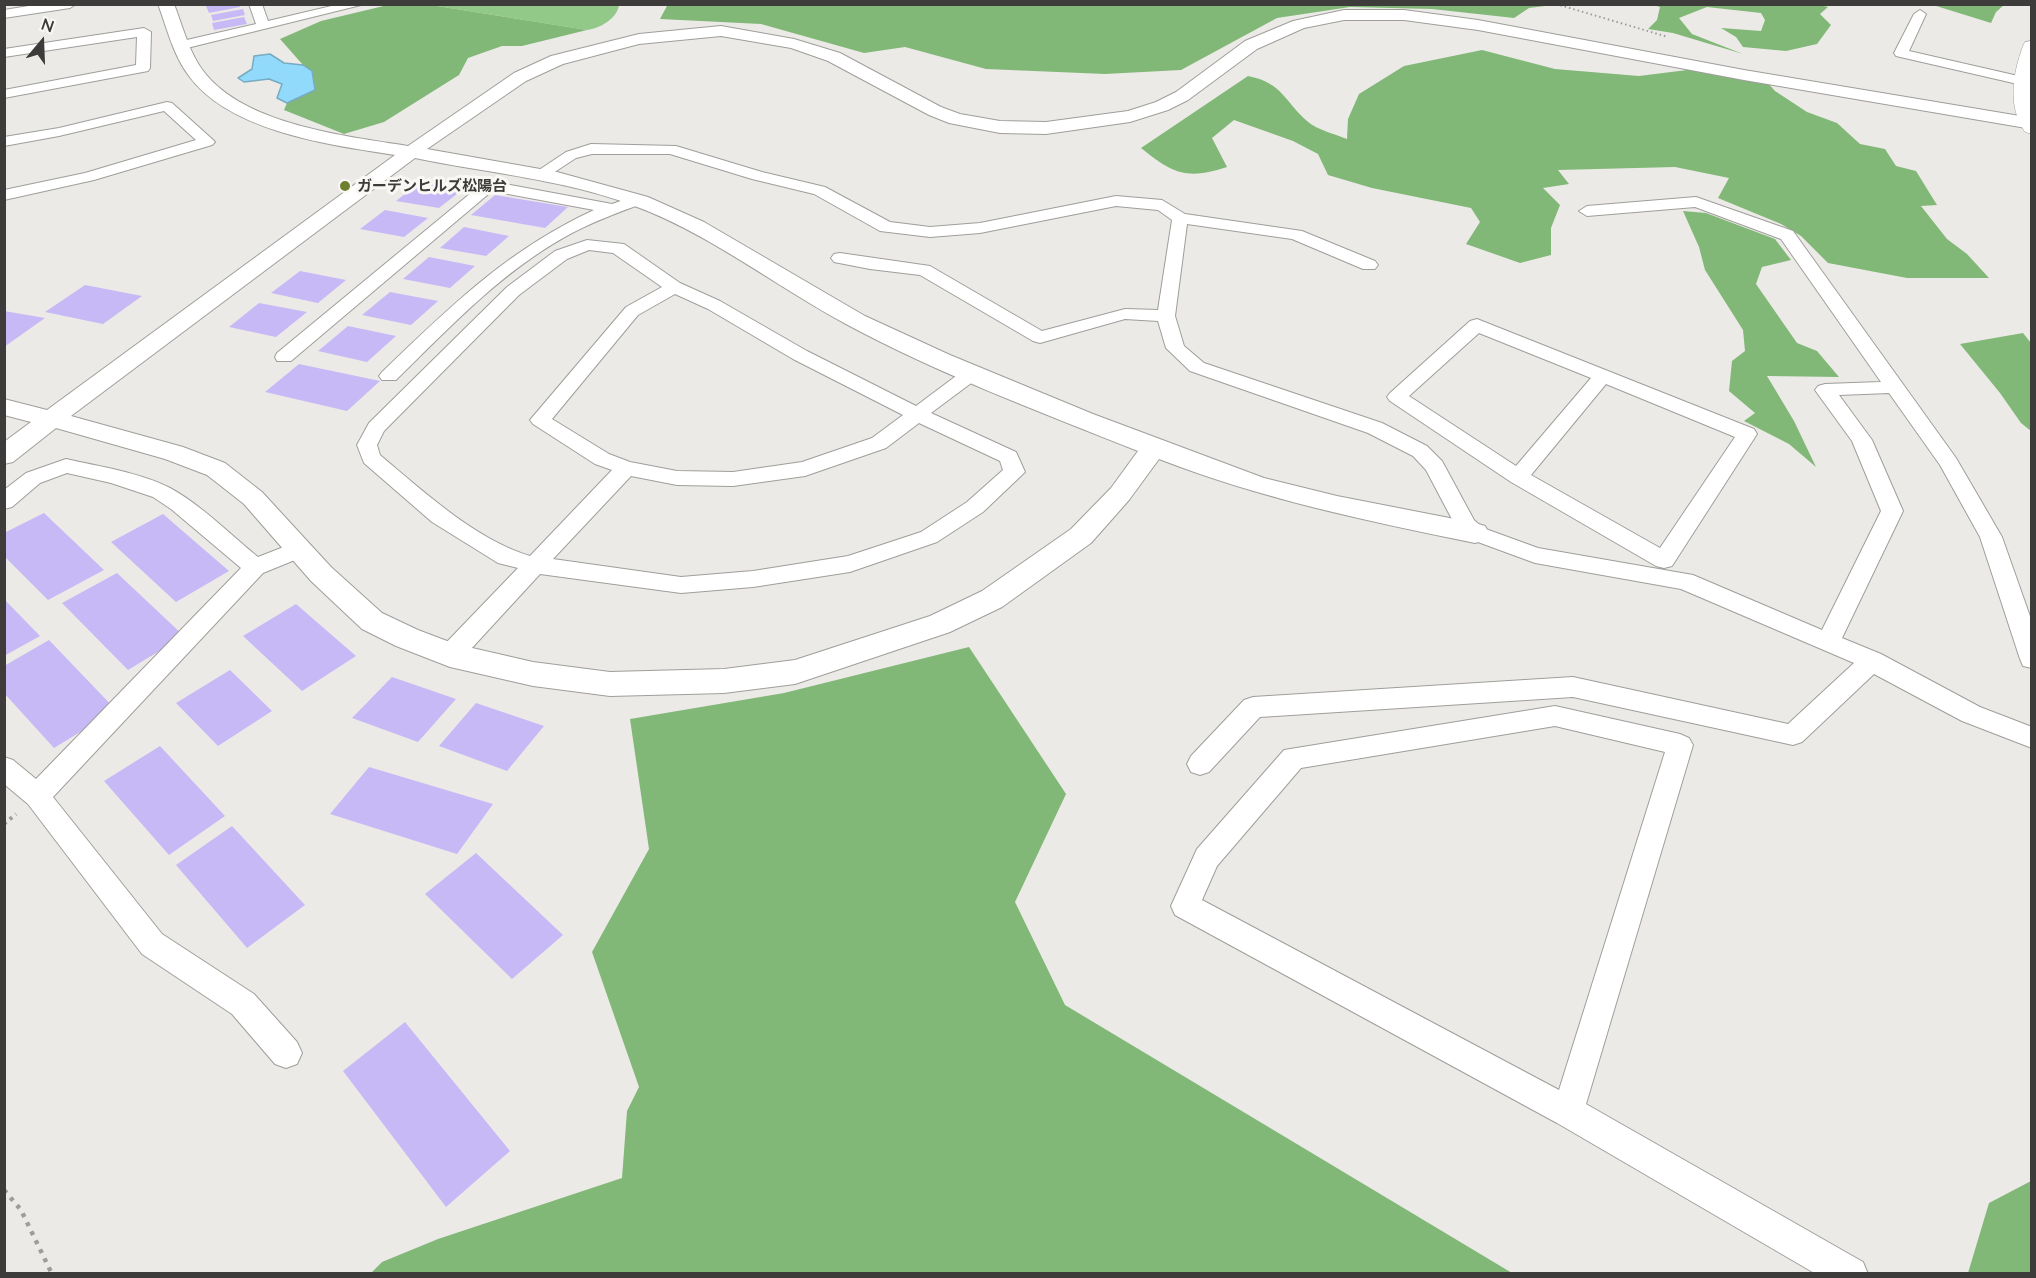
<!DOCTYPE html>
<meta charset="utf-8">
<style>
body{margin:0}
#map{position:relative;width:2036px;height:1278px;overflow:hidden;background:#eceae7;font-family:Lato,sans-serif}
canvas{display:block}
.frame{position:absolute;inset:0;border:6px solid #3d3c3b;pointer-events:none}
.north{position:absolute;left:12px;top:12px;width:60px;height:60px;-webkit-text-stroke:4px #f9f8f4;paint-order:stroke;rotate:19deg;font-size:16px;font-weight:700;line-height:24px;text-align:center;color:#3d3c3b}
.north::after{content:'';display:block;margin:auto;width:21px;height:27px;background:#3d3c3b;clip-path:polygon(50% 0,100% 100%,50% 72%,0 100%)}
</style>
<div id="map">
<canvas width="2036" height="1278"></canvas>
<div class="frame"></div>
<div class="north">N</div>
</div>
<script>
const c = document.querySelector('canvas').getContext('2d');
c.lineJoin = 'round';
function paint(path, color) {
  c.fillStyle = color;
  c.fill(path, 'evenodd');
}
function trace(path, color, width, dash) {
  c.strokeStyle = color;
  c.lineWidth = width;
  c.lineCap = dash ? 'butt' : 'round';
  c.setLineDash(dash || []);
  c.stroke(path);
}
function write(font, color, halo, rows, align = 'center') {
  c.font = font + ' Lato,"Noto Sans JP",sans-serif';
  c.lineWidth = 6;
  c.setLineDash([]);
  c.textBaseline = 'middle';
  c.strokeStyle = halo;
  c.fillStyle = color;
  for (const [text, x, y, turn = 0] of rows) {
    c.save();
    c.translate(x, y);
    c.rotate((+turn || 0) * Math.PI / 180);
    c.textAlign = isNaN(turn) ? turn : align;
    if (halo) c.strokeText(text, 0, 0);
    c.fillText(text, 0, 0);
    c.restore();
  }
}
paint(new Path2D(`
 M 431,5 L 619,5 C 617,19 600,28 587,30 Z`), '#92c888');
paint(new Path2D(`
 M 392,4 L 431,5 L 587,30 L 522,46 L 502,46 L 468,58 L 459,75 L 384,122 L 344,134 L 284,110 L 287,103 L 315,89 L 312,71 L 303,65 L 280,39 L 321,21 Z
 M 668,4 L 1553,4 L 1553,5 L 1529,8 L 1514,18 L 1432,9 L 1350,7 L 1277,18 L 1181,70 L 1105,74 L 986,69 L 905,47 L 864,53 L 761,24 L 660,19 Z
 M 1650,4 L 1820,5 L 1828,7 L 1820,14 L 1831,25 L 1817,44 L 1786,51 L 1743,47 L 1736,37 L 1721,28 L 1761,31 L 1765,20 L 1761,13 L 1707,7 L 1679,18 L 1692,34 L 1743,54 L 1673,33 L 1648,29 L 1657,20 L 1660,7 Z
 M 1933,5 L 2004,4 L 2004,5 L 1996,12 L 1991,23 Z
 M 1482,50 L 1555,69 L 1639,76 L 1719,66 L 1759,73 L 1775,91 L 1807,112 L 1837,123 L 1860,144 L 1885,149 L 1896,166 L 1916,171 L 1937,205 L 1921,206 L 1947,239 L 1967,254 L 1989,278 L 1907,278 L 1828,263 L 1801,236 L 1781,224 L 1718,198 L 1729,178 L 1675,167 L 1558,170 L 1569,184 L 1543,188 L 1560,205 L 1551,228 L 1551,255 L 1520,263 L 1466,244 L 1480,222 L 1471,208 L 1372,188 L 1328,175 L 1318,154 L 1293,141 L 1234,120 L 1212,138 L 1227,167 C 1187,180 1173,174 1141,148 L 1248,76 C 1283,83 1284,101 1307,121 C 1317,130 1335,134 1347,139 L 1348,119 L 1359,94 L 1404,66 Z
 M 1683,211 L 1706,213 L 1775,239 L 1791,260 L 1762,267 L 1756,284 L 1797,343 L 1817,351 L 1839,377 L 1767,376 L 1794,421 L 1816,467 L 1789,444 L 1744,421 L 1755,413 L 1729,391 L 1732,361 L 1745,351 L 1743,330 L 1705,270 L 1699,247 Z
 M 2023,333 L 2031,343 L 2031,431 L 2021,423 L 2000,393 L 1960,344 Z
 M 969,647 L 1066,794 L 1015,902 L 1065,1005 L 1512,1273 L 371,1273 L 382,1262 L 438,1239 L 622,1178 L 627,1111 L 639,1087 L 592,952 L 649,849 L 630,719 L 784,693 Z
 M 2031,1181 L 2031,1273 L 1968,1273 L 1989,1203 Z`), '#81b877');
const water = new Path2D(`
 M 270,54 L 284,63 L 303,65 L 312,71 L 315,90 L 287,103 L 277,98 L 282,84 L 269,79 L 244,82 L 238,78 L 252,69 L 254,56 Z`);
paint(water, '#91dafb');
trace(water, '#78abc1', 1.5);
paint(new Path2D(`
 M 217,4 L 239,4 L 240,7 L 209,13 L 206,6 Z
 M 243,9 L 245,15 L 213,21 L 211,15 Z
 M 244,17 L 247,24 L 214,30 L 212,23 Z
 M 420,182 L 462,190 L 439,208 L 396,201 Z
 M 495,195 L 568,207 L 545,228 L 471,215 Z
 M 385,210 L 428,218 L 404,237 L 360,229 Z
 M 464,227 L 509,236 L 486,256 L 440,248 Z
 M 429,257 L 475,266 L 450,288 L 403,279 Z
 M 300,271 L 346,280 L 318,303 L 271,293 Z
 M 85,285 L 142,296 L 103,324 L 45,312 Z
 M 390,292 L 438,301 L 411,325 L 362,315 Z
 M 259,303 L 307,312 L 276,337 L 229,327 Z
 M 4,311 L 45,318 L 4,347 Z
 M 348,326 L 396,336 L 367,362 L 318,351 Z
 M 299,364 L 380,381 L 347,411 L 265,392 Z
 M 44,513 L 104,570 L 48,600 L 4,556 L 4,533 Z
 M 163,514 L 229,571 L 176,602 L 111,542 Z
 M 117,573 L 184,636 L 128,670 L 62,603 Z
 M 4,599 L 40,636 L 4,656 Z
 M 296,604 L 356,656 L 302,691 L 243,636 Z
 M 49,640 L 116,710 L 54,748 L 4,693 L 4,666 Z
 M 230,670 L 272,711 L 218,746 L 176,703 Z
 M 392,677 L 456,699 L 418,742 L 352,718 Z
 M 476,703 L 544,726 L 507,771 L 439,746 Z
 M 160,746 L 225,816 L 169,855 L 104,781 Z
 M 369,767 L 493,804 L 457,854 L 330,814 Z
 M 232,826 L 305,905 L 247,948 L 176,865 Z
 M 476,853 L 563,935 L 512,979 L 425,894 Z
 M 405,1022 L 510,1151 L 446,1207 L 343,1071 Z`), '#c7b9f6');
const minor = new Path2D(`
 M 41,4 L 76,4 L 70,8 L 4,18 L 4,10 Z
 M 249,4 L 262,4 L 268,21 L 340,4 L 365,4 L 183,49 L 176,45 L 178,42 L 256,24 Z
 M 1920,10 L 1926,14 L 1909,51 L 2027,78 L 2029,81 L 2022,85 L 1896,56 L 1894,53 L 1914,14 Z
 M 144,28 L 151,32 L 150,68 L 148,71 L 4,98 L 4,90 L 136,65 L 137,37 L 4,57 L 4,49 Z
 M 167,102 L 172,103 L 212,139 L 215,142 L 212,145 L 94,180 L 4,200 L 4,190 L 85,173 L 196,140 L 164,111 L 59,136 L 4,146 L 4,137 L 59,128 Z
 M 591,144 L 676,146 L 762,172 L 825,187 L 890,222 L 930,227 L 980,223 L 1116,196 L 1162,200 L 1185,214 L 1302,231 L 1375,261 L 1378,265 L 1375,269 L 1363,269 L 1292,239 L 1187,224 L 1175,316 L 1184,346 L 1204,363 L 1382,423 L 1427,446 L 1442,461 L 1474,520 L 1483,528 L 1538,548 L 1693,575 L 1822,630 L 1881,511 L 1852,441 L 1815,390 L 1818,386 L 1825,384 L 1881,382 L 1781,239 L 1695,207 L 1587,216 L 1579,211 L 1587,206 L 1696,197 L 1793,231 L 1956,458 L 2002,537 L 2032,622 L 2032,668 L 2023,666 L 2020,659 L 1980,537 L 1940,465 L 1889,393 L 1839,395 L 1872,440 L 1903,511 L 1842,638 L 1881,654 L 1980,707 L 2032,727 L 2032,748 L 1962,721 L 1874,674 L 1802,742 L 1793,745 L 1573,697 L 1260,717 L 1209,772 L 1200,775 L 1191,772 L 1187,764 L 1191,756 L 1244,700 L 1253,697 L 1573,677 L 1788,724 L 1854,663 L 1681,589 L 1535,563 L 1467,538 L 1455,525 L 1426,470 L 1413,456 L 1368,433 L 1190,371 L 1166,348 L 1158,321 L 1125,319 L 1040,343 L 1033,341 L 920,275 L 870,269 L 834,262 L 831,258 L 834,254 L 840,253 L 930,266 L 1042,331 L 1125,309 L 1158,310 L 1172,220 L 1158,210 L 1116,206 L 980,233 L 930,237 L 880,231 L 814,194 L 752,179 L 670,154 L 592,154 L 576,158 L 547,177 L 535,177 L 533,174 L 566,152 Z
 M 489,181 L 612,204 L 638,195 L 646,200 L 644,203 C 619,212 595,221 572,233 C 504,269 450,327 396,380 L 382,380 L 379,376 L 382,372 C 451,306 506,251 594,210 L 492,191 L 291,361 L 277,361 L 275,357 L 277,353 L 483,183 Z
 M 587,240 L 624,244 L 680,283 L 720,301 L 807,351 L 916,406 L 964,370 L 978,370 L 981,374 L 978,378 L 931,413 L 1016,452 L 1025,472 L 983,512 L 937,542 L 850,572 L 753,587 L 681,593 L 540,574 L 459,662 L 450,664 L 441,662 L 438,655 L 441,648 L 518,568 L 498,563 L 432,522 L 364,463 L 357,445 L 369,423 L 507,287 L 555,251 ZM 589,250 L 613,253 L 662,287 L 626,307 L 530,420 L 533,424 L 595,464 L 612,470 L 530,556 C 476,540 423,491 380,455 L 377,445 L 384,431 L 519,295 L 567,259 ZM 675,294 L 708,309 L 793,359 L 903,415 L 872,438 L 802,462 L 733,472 L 677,471 L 630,462 L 609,454 L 552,419 L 638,315 ZM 919,423 L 1000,461 L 1003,470 L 967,502 L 921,532 L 848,556 L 753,571 L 681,577 L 553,559 L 631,476 L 677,485 L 733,486 L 805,476 L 886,448 Z
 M 1477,319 L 1754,429 L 1757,434 L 1672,566 L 1664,568 L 1656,566 L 1511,482 L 1390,401 L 1387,397 L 1390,393 L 1470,321 ZM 1479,333 L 1591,378 L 1516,466 L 1409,396 ZM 1606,384 L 1735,437 L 1660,548 L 1531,475 Z
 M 66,459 C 97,466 142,473 170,488 C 200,504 231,535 258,557 L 299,541 L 307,543 L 310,549 L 307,555 L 263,573 L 53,797 L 162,934 L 254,994 L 297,1042 L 302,1053 L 297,1064 L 286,1068 L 275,1064 L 232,1014 L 142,954 L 28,804 L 4,784 L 4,757 L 13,760 L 36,779 L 241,568 L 171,509 L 153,497 L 111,483 L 67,473 L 40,483 L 12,507 L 4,509 L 4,490 L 26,473 Z
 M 1555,706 L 1680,734 L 1689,738 L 1693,745 L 1586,1104 L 1863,1262 L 1868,1274 L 1816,1274 L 1557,1123 L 1175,915 L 1171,906 L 1197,849 L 1284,750 ZM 1555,726 L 1665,752 L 1559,1090 L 1202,900 L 1217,866 L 1301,768 Z`);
const tertiary = new Path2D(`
 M 158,4 L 174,4 C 183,27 189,53 204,72 C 245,125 346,136 408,146 L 514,73 L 551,56 L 639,34 L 721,26 L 794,39 L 840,53 L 941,107 L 960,114 L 1000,121 L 1046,122 L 1128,111 L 1156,102 L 1176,92 L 1245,41 L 1293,21 L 1344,10 L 1404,10 L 1478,20 L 1744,70 L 2032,118 L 2032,129 L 1744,80 L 1478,30 L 1404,20 L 1344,20 L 1304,28 L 1257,49 L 1188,100 L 1168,110 L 1130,122 L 1046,134 L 1000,133 L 949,123 L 929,115 L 828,61 L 791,48 L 721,36 L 639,44 L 563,64 L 526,81 L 427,149 L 557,172 L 648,197 L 704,222 L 865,316 L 950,355 L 1093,414 L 1264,478 L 1337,496 L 1475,523 L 1485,526 L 1489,533 L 1485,540 L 1475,543 C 1367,521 1262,499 1159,459 L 1129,500 L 1091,543 L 1002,607 L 950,632 L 795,684 L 724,693 L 610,696 L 533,686 L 450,667 L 396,646 L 362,629 L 311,581 L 244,504 L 207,475 L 165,459 L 56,428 L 13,462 L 4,464 L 4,442 L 31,422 L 4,415 L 4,399 L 47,410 L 395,155 C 331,145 230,132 189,76 C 173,55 167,28 158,4 ZM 415,158 C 487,173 562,179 632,205 C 709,233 775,286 846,324 C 939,374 1040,412 1138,451 L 1111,488 L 1071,529 L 982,591 L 930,616 L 795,660 L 724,669 L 610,672 L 533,662 L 455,644 L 418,630 L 382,613 L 331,567 L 262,492 L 225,463 L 183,447 L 71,416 Z`);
const secondary = new Path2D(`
 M 2032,41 L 2032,134 L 2025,132 C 2007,106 2013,73 2023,46 L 2025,42 Z`);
trace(minor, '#9f9e9b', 2);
trace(tertiary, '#9f9e9b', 2);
trace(secondary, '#9f9e9b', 1);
trace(new Path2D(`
 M 1556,4 L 1668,37`), '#9e9c9a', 2, [1.5, 3]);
trace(new Path2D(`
 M 4,824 L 16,814`), '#9e9c9a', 4, [3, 4.5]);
trace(new Path2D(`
 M 4,1190 L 21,1210 L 52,1274`), '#9e9c9a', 4.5, [4, 6]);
paint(minor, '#fff');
paint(tertiary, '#fff');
paint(secondary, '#fff');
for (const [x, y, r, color] of [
 [345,186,6,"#6e8030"]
]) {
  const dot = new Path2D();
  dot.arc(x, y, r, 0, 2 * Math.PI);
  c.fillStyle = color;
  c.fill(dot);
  trace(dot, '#f9f8f4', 2);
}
write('bold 15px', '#3d3c3b', '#f9f8f4', [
 ["ガーデンヒルズ松陽台",357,186]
], 'left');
</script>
